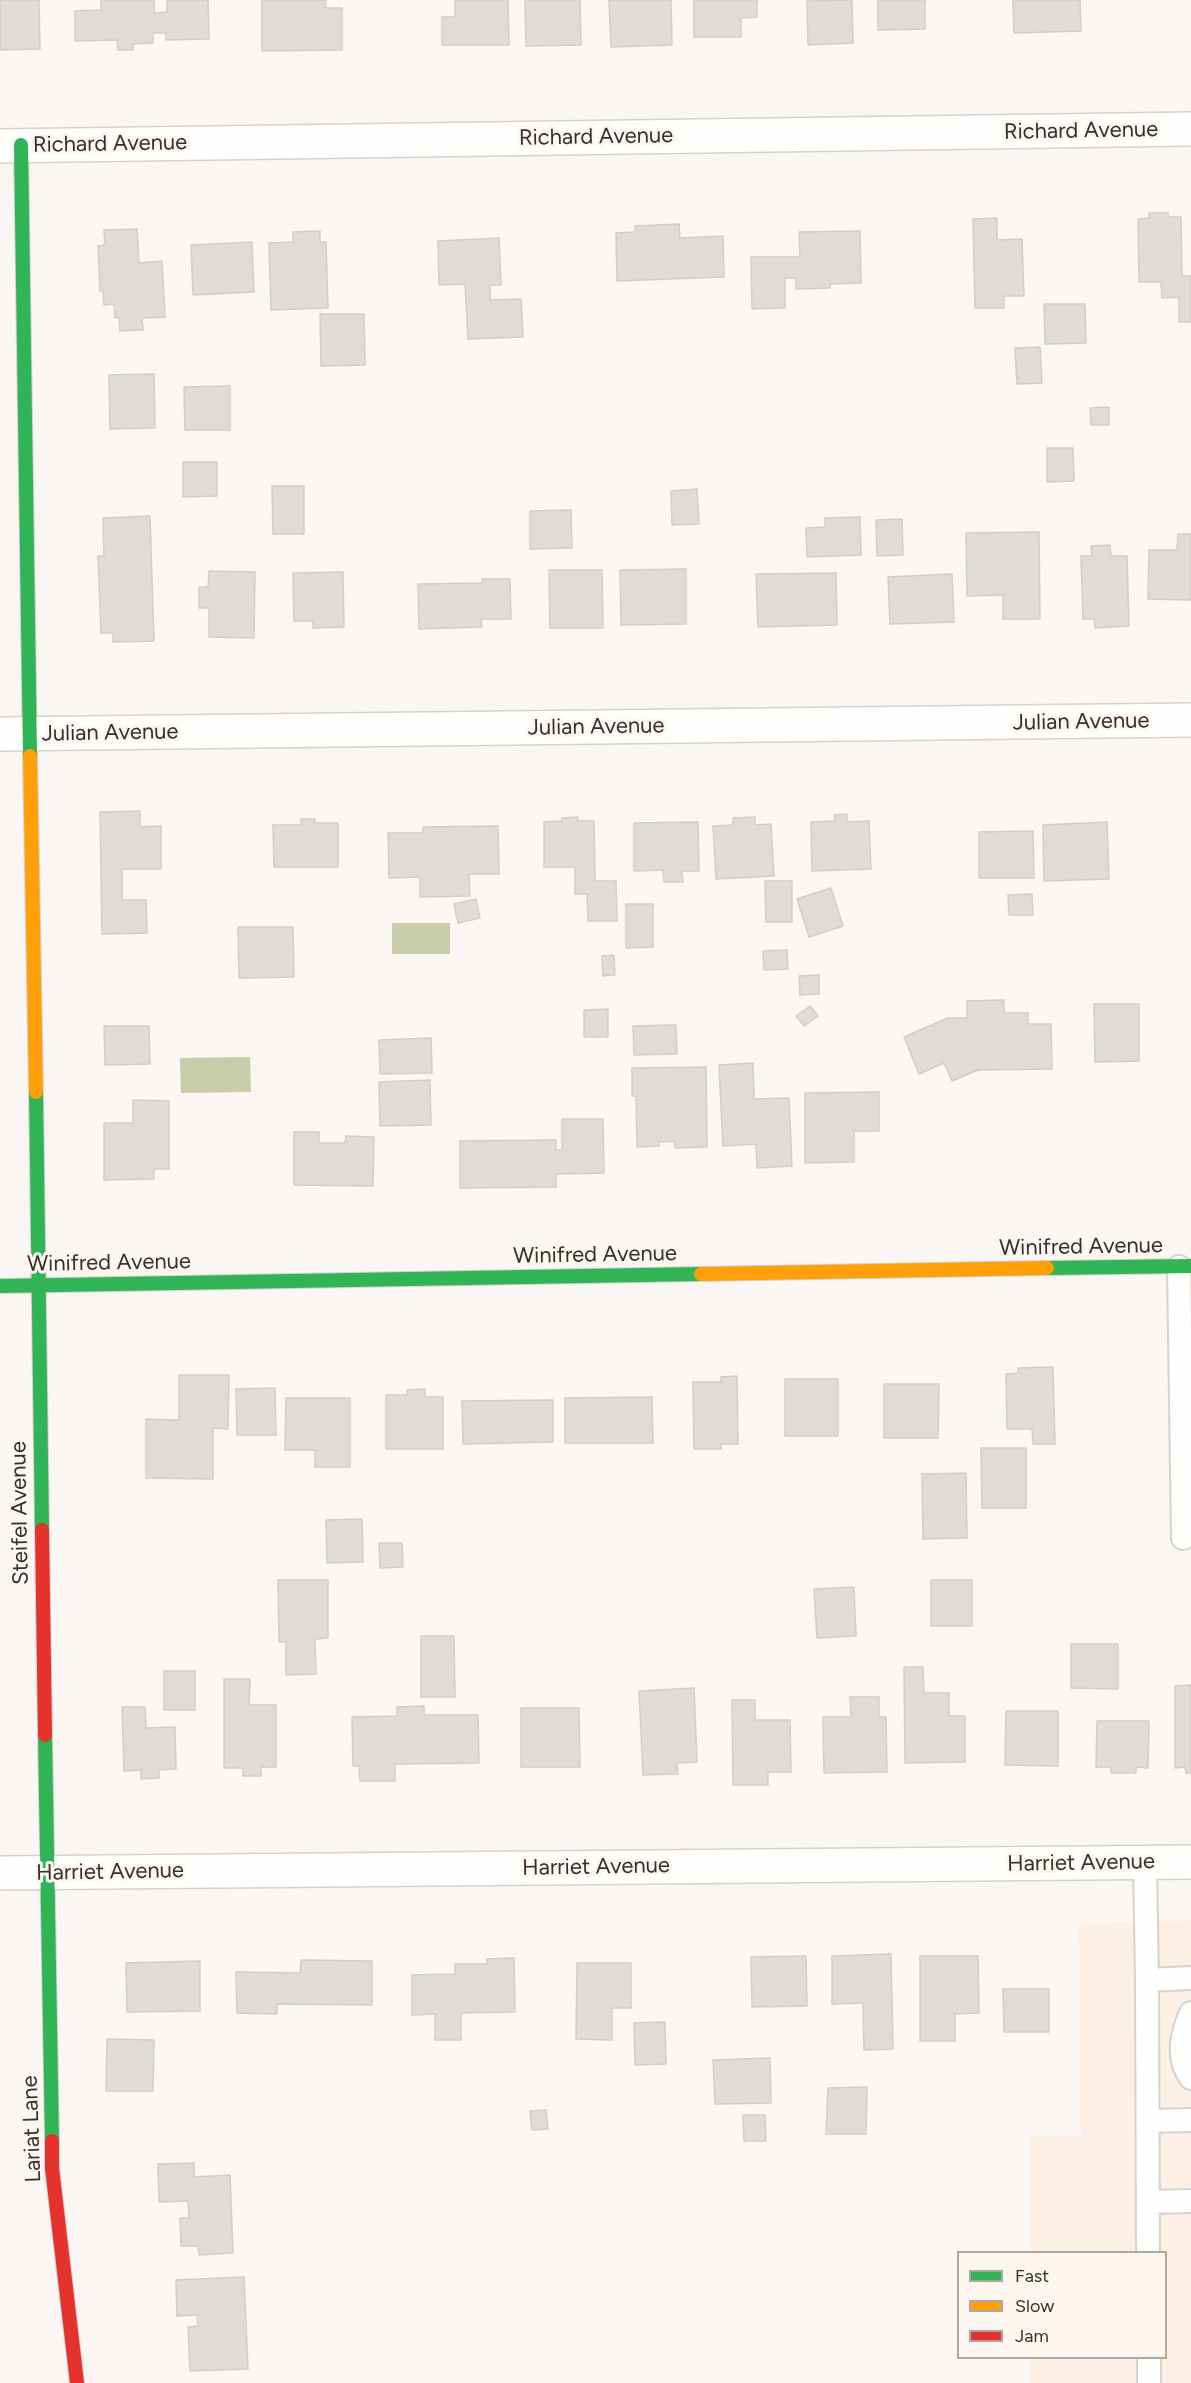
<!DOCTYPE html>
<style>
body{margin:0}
#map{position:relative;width:1191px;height:2383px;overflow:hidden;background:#faf6f3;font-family:Figtree,sans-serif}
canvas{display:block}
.legend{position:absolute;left:957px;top:2251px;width:210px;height:108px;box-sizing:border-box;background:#fdf6f0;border:2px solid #ada7a1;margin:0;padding:8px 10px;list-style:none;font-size:18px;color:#36302a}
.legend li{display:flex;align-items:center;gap:12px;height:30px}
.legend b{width:30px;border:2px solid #ada7a1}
</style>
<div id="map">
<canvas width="1191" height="2383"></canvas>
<ul class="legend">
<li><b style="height:8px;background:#30b455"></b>Fast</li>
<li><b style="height:8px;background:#ff9f0a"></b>Slow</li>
<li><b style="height:8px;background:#e5322d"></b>Jam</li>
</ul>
</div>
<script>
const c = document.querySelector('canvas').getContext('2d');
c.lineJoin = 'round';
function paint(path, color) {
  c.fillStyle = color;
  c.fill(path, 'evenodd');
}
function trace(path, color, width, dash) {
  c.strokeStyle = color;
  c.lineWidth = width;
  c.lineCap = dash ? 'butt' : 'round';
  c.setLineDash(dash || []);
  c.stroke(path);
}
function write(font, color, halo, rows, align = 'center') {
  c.font = font + ' Figtree,sans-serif';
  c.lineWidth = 6;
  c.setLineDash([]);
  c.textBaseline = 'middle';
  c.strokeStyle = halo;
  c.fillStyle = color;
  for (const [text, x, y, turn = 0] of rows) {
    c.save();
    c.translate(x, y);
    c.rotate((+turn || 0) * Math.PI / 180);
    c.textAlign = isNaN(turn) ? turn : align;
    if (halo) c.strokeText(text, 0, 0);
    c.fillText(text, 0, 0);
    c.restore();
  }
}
paint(new Path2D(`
 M 1191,1921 L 1191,2383 L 1031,2383 L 1031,2358 L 1166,2358 L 1166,2252 L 1030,2252 L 1030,2135 L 1081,2136 L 1079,1923 Z`), '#fcefe4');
paint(new Path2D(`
 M 392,923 L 450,923 L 450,954 L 392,954 Z
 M 250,1057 L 251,1092 L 181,1093 L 180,1058 Z`), '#c7cda9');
const building = new Path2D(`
 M 0,0 L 39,0 L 40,49 L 0,50 Z
 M 101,0 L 154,0 L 154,13 L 167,12 L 167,0 L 208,0 L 209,39 L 166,40 L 166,33 L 153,33 L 153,43 L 133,44 L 133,50 L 118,50 L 117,40 L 75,41 L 75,11 L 101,10 Z
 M 262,0 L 326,0 L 325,8 L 342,8 L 342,50 L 262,51 Z
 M 455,0 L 508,0 L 509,45 L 442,45 L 442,17 L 455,17 Z
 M 525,0 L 580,0 L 581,45 L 526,46 Z
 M 609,0 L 671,0 L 672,45 L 611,47 Z
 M 694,0 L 757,0 L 757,17 L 741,18 L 741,37 L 694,37 Z
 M 852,0 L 853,43 L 808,45 L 807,1 Z
 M 878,0 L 925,0 L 925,29 L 878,30 Z
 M 1013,0 L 1080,0 L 1081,31 L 1014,33 Z
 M 1149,213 L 1168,213 L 1168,217 L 1181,217 L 1182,276 L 1191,276 L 1191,322 L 1179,322 L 1179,297 L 1162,298 L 1161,282 L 1139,282 L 1138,219 L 1149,218 Z
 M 997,218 L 997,240 L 1022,239 L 1024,296 L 1004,296 L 1004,308 L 975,308 L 973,219 Z
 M 679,224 L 680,238 L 723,236 L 724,277 L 617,281 L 616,233 L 635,232 L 635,226 Z
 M 137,229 L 139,263 L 162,261 L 165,317 L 142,318 L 143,330 L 120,331 L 119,317 L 115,318 L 114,304 L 104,305 L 103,291 L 100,291 L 98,246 L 105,245 L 104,230 Z
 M 320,231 L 320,242 L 326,242 L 328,308 L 271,310 L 269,243 L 293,242 L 293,232 Z
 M 860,231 L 861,283 L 830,284 L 830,288 L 796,289 L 796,278 L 785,278 L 785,308 L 752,309 L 751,257 L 800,257 L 799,232 Z
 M 499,238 L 501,285 L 490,285 L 490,300 L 521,299 L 523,337 L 468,339 L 465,284 L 439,285 L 438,241 Z
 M 252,242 L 254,292 L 193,295 L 191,245 Z
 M 1044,304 L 1085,304 L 1086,343 L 1045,344 Z
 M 320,314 L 364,314 L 365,365 L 321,366 Z
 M 1040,347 L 1042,383 L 1017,384 L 1015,348 Z
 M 154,374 L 155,428 L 110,429 L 109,375 Z
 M 230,386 L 230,430 L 185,430 L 184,387 Z
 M 1109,407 L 1109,425 L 1091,425 L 1090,408 Z
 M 1047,448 L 1073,448 L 1074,481 L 1047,482 Z
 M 183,462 L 217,462 L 217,496 L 183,497 Z
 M 272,486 L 304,486 L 304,534 L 273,534 Z
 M 697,489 L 699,524 L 672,525 L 671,491 Z
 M 571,510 L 572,548 L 530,549 L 530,511 Z
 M 150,516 L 154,641 L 113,642 L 113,633 L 101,633 L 98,556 L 104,556 L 103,518 Z
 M 860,517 L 861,555 L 807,557 L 806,528 L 825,527 L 825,518 Z
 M 902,519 L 903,555 L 877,556 L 876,520 Z
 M 1039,532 L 1040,619 L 1003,619 L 1003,595 L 967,596 L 966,533 Z
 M 1178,534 L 1191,534 L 1191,600 L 1148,599 L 1149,550 L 1177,550 Z
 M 1110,545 L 1111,556 L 1127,556 L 1129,626 L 1095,628 L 1094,619 L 1083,619 L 1081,556 L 1092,556 L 1091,546 Z
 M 686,569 L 686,624 L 621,625 L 620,570 Z
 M 549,570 L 602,570 L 603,628 L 550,628 Z
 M 209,571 L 255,572 L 254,638 L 209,637 L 209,608 L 199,608 L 199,587 L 208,587 Z
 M 343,572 L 344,627 L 313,628 L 313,621 L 294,621 L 293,573 Z
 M 836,573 L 837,625 L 758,627 L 756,574 Z
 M 952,574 L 954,622 L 890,624 L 888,577 Z
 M 482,579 L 510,579 L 511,619 L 481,619 L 482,627 L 419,629 L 418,584 L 482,583 Z
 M 140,811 L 140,827 L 161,826 L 161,869 L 122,869 L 122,900 L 146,900 L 147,933 L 102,934 L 100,812 Z
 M 847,814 L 847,822 L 869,821 L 871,869 L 812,871 L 811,822 L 835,821 L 834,815 Z
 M 578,817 L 578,821 L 594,821 L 595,881 L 616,881 L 617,921 L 588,921 L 587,894 L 575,894 L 575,867 L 544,867 L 544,822 L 562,821 L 562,818 Z
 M 755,817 L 755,825 L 771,824 L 774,876 L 716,879 L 713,826 L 733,825 L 733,818 Z
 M 301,819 L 315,819 L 314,823 L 338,823 L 338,867 L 274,867 L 273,825 L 301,825 Z
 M 698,822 L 699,871 L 682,871 L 683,882 L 664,882 L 663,870 L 634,871 L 634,823 Z
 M 1107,822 L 1109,879 L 1044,881 L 1043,825 Z
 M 498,826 L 499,874 L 469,874 L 470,896 L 420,897 L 420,877 L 389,878 L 388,833 L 423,833 L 423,827 Z
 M 1033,831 L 1034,878 L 979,878 L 979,832 Z
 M 765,881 L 792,881 L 792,922 L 766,922 Z
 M 831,888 L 843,926 L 809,937 L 797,899 Z
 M 1032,894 L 1033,915 L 1009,915 L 1008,895 Z
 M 476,899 L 480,918 L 458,923 L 454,904 Z
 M 626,904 L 653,904 L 653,947 L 626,948 Z
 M 238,927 L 293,927 L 294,977 L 239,978 Z
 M 787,950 L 788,969 L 764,970 L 763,951 Z
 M 614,955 L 615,975 L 603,976 L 602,956 Z
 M 819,975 L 819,994 L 800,995 L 799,976 Z
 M 1004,1000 L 1004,1013 L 1028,1013 L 1028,1024 L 1051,1024 L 1052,1069 L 978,1070 L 952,1081 L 944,1063 L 919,1074 L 904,1037 L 948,1018 L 967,1018 L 967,1001 Z
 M 1094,1004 L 1139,1004 L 1139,1061 L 1095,1062 Z
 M 810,1006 L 818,1016 L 804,1026 L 796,1016 Z
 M 608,1009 L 608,1037 L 584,1037 L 584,1010 Z
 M 676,1025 L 677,1054 L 634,1055 L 633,1026 Z
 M 104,1026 L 149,1026 L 150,1064 L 105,1065 Z
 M 431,1038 L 432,1073 L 380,1074 L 379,1040 Z
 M 753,1063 L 754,1099 L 789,1098 L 792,1166 L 757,1168 L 756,1144 L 723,1146 L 719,1065 Z
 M 706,1067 L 707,1147 L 675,1148 L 675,1141 L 659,1142 L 659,1146 L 637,1147 L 636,1096 L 632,1096 L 632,1068 Z
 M 430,1080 L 431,1125 L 380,1126 L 379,1082 Z
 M 879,1092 L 879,1131 L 854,1131 L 854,1162 L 805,1163 L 805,1093 Z
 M 133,1100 L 169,1101 L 169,1169 L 154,1169 L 154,1179 L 104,1180 L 104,1123 L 133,1123 Z
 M 562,1119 L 603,1119 L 604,1173 L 556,1174 L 556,1187 L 460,1188 L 460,1141 L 556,1140 L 556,1150 L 562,1150 Z
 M 294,1132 L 319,1132 L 319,1143 L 345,1143 L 346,1136 L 374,1137 L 373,1186 L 294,1185 Z
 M 1053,1367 L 1055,1444 L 1033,1444 L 1032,1429 L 1007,1429 L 1006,1374 L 1018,1373 L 1018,1368 Z
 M 179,1375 L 229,1375 L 228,1429 L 213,1428 L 213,1479 L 146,1478 L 146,1419 L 179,1420 Z
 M 737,1376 L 738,1444 L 721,1444 L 721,1449 L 694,1449 L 693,1382 L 721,1382 L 721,1377 Z
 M 785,1379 L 838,1379 L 838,1436 L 785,1436 Z
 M 884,1384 L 939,1384 L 938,1438 L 884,1438 Z
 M 275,1388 L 276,1435 L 237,1435 L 236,1389 Z
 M 425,1389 L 425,1397 L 443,1397 L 443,1449 L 386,1449 L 386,1395 L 407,1395 L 407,1390 Z
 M 652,1397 L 653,1443 L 565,1443 L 565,1398 Z
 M 286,1398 L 350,1398 L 350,1467 L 315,1467 L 315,1450 L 285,1450 Z
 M 553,1400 L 553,1442 L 463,1444 L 462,1401 Z
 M 981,1448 L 1026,1448 L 1026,1508 L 982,1508 Z
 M 966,1473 L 967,1538 L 923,1539 L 922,1474 Z
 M 362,1519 L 363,1562 L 327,1563 L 326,1520 Z
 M 379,1543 L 402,1543 L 403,1567 L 380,1568 Z
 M 278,1580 L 328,1580 L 328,1638 L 315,1639 L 316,1674 L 286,1675 L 286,1642 L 279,1642 Z
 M 931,1580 L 972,1580 L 972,1626 L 931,1626 Z
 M 854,1587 L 856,1636 L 817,1638 L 814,1589 Z
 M 421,1636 L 454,1636 L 455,1697 L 421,1697 Z
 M 1071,1644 L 1118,1644 L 1118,1689 L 1071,1688 Z
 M 904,1667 L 923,1667 L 924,1693 L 949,1693 L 949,1716 L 965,1716 L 965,1762 L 905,1763 Z
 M 164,1671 L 195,1671 L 195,1710 L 164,1710 Z
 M 224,1679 L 250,1679 L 249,1705 L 276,1705 L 276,1767 L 261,1767 L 261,1776 L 243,1776 L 243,1768 L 224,1768 Z
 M 1191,1685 L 1191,1773 L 1186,1773 L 1185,1767 L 1175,1768 L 1175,1686 Z
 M 694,1688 L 697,1762 L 677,1763 L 678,1774 L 643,1775 L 639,1691 Z
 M 850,1697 L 879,1697 L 879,1717 L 886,1717 L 887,1772 L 824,1773 L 823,1717 L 851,1717 Z
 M 732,1700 L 755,1700 L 755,1720 L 790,1720 L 791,1772 L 768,1772 L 768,1785 L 733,1785 Z
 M 424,1706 L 424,1715 L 478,1715 L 479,1763 L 395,1764 L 395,1781 L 360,1781 L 359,1766 L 353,1766 L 352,1717 L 397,1716 L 397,1707 Z
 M 122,1707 L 145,1707 L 146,1728 L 175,1727 L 176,1769 L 159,1770 L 159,1778 L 141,1779 L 141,1770 L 124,1771 Z
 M 521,1708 L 579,1708 L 580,1767 L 521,1767 Z
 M 1006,1711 L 1058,1711 L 1058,1766 L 1005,1765 Z
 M 1097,1721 L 1149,1721 L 1148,1768 L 1136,1767 L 1136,1773 L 1111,1773 L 1111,1767 L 1096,1767 Z
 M 891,1954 L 893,2049 L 864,2050 L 863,2003 L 832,2004 L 832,1956 Z
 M 806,1956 L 807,2006 L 752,2007 L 751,1957 Z
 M 920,1956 L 978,1956 L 979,2013 L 955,2014 L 955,2041 L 920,2041 Z
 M 514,1958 L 515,2012 L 461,2013 L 461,2040 L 435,2040 L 435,2014 L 412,2015 L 412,1975 L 455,1974 L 455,1964 L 487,1964 L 487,1959 Z
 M 301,1960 L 372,1961 L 372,2005 L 277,2004 L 277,2014 L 237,2013 L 236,1972 L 300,1973 Z
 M 200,1961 L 200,2011 L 127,2012 L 126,1963 Z
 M 577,1963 L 631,1963 L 631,2008 L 612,2008 L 612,2040 L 576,2039 Z
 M 1003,1989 L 1049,1989 L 1049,2032 L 1004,2032 Z
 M 665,2022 L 666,2064 L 635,2065 L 634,2023 Z
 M 107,2039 L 154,2040 L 153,2091 L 106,2091 Z
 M 770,2058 L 771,2103 L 715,2104 L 713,2060 Z
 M 867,2087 L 866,2134 L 826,2134 L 828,2088 Z
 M 546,2110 L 548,2129 L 532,2130 L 530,2111 Z
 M 743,2115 L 765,2115 L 766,2141 L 744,2141 Z
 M 194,2163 L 194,2177 L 230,2175 L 233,2253 L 199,2255 L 198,2246 L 181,2246 L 180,2218 L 189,2218 L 188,2201 L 159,2202 L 158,2164 Z
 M 244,2277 L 248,2369 L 190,2371 L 188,2327 L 198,2326 L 197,2315 L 177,2316 L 176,2280 Z`);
paint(building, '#dfdcd7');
trace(building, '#d1cec9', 1.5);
const lane = new Path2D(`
 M 1179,1267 L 1183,1538
 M 1145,1862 L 1147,1980 L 1191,1978
 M 1147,1980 L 1148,2252
 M 1191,2013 C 1181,2035 1176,2058 1191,2078
 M 1148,2121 L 1191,2120
 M 1148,2202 L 1191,2201
 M 1149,2358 L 1149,2383`);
const street = new Path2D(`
 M 0,146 L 1191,129
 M 0,734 L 1191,720
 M 0,1873 L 1191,1862`);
const fast = new Path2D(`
 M 21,145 L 30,756
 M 36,1092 L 42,1530
 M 1047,1268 L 1191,1266
 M 0,1286 L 701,1274
 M 45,1735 L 52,2141`);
const slow = new Path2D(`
 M 30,756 L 36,1092
 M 701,1274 L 1047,1268`);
const jam = new Path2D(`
 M 42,1530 L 45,1735
 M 52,2141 L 52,2168 L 77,2383`);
trace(lane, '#d7d2ce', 26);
trace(street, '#d7d2ce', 36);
trace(fast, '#d7d2ce', 16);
trace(slow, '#d7d2ce', 16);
trace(jam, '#d7d2ce', 16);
trace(lane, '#fefefd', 22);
trace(street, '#fefefd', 33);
trace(fast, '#30b455', 14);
trace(slow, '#ff9f0a', 14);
trace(jam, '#e5322d', 14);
write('22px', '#36302a', '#fdf6f0', [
 ["Richard Avenue",1081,131,-1],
 ["Richard Avenue",596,137,-1],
 ["Richard Avenue",110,144,-1],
 ["Julian Avenue",1081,722,-1],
 ["Julian Avenue",596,727,-1],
 ["Julian Avenue",110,733,-1],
 ["Winifred Avenue",1081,1247,-1],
 ["Winifred Avenue",595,1255,-1],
 ["Winifred Avenue",109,1263,-1],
 ["Steifel Avenue",20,1513,-91],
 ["Harriet Avenue",1081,1863,-1],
 ["Harriet Avenue",596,1867,-1],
 ["Harriet Avenue",110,1872,-1],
 ["Lariat Lane",32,2129,-92]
]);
</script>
